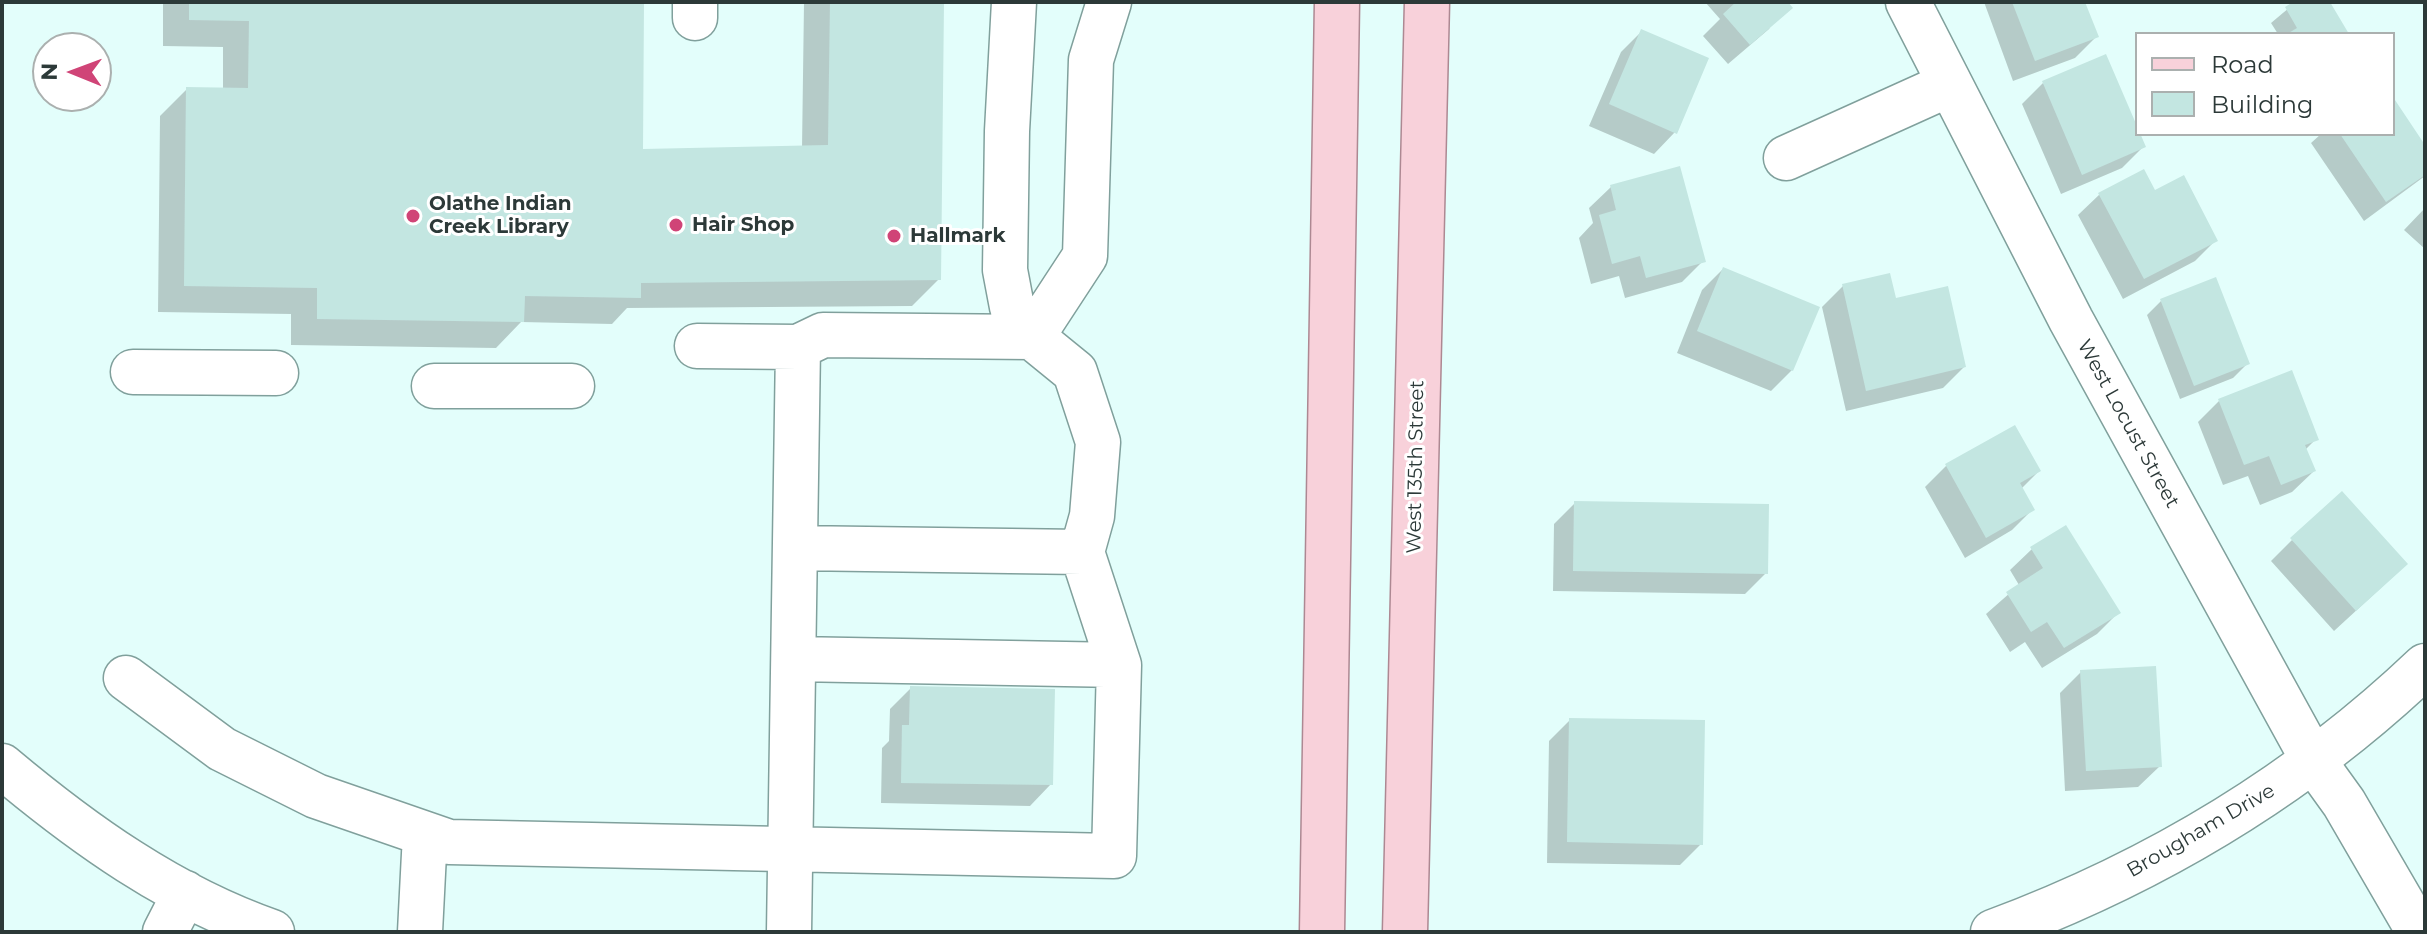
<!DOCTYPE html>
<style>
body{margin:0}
#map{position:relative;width:2427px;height:934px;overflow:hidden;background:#e3fefb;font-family:Montserrat,sans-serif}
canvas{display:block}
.frame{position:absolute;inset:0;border:4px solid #2c3938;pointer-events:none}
.legend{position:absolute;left:2135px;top:32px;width:260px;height:104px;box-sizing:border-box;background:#fff;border:2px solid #abb0af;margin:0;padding:10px 14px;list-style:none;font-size:24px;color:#2c3938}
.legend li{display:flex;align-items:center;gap:16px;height:40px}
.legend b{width:40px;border:2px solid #abb0af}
.north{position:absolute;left:32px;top:32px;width:80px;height:80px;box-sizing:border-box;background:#fff;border:2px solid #abb0af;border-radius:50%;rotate:271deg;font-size:22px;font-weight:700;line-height:32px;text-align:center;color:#2c3938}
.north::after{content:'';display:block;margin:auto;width:28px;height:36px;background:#d04477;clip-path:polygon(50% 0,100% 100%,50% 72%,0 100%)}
</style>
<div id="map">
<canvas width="2427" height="934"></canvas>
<div class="frame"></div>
<ul class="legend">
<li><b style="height:10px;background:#f8d1da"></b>Road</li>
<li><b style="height:22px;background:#c3e6e1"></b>Building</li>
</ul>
<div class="north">N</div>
</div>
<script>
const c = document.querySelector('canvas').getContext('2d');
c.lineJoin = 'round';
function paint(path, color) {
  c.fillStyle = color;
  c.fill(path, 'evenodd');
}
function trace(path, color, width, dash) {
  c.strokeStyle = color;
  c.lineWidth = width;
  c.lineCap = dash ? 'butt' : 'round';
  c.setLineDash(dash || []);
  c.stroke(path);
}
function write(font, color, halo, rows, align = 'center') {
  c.font = font + ' Montserrat,sans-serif';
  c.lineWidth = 6;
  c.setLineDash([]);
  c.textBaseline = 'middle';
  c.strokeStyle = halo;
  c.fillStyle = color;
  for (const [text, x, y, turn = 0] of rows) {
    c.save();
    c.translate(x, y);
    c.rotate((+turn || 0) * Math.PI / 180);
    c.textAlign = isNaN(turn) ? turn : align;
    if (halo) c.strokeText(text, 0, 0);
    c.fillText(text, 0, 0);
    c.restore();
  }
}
paint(new Path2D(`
 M 163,2 L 642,2 L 640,151 L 802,148 L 804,2 L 942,2 L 939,279 L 912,306 L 627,308 L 612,324 L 521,322 L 496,348 L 291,345 L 291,314 L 158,312 L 160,116 L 187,89 L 223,90 L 223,47 L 163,46 Z
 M 1705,2 L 1785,2 L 1769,29 L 1728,64 L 1703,36 L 1720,19 Z
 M 1984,2 L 2083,2 L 2096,37 L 2075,58 L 2013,81 Z
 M 2296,2 L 2328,2 L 2347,34 L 2278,34 L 2271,23 Z
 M 1642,31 L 1675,132 L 1654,154 L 1589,126 L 1621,52 Z
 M 2043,83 L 2143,147 L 2122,168 L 2061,194 L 2022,104 Z
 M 2393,101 L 2425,148 L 2425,176 L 2364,221 L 2311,143 L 2321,134 L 2393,134 Z
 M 1611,187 L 1703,261 L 1682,282 L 1625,298 L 1619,276 L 1591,284 L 1579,238 L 1593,223 L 1589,208 Z
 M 2154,192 L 2216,240 L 2195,261 L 2123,299 L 2078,215 L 2100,194 Z
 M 2425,208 L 2425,249 L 2404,230 Z
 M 1723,269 L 1792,370 L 1771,391 L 1677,353 L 1702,290 Z
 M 1843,286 L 1894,301 L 1964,367 L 1943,388 L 1846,411 L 1822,307 Z
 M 2161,301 L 2248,363 L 2233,378 L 2180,399 L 2147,315 Z
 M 2219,401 L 2316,439 L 2305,450 L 2314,471 L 2292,492 L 2260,505 L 2248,476 L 2223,485 L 2198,422 Z
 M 2014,427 L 2039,471 L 2021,489 L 2033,509 L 2012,530 L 1965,558 L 1925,487 L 1946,466 Z
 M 1575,503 L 1766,573 L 1745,594 L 1553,591 L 1554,524 Z
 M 2292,540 L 2384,585 L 2334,631 L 2271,561 Z
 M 2032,549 L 2118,613 L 2097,634 L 2042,668 L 2025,642 L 2010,652 L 1986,614 L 2019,585 L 2010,570 Z
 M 2081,672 L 2160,766 L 2138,787 L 2065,791 L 2060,693 Z
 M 911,688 L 1051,784 L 1030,806 L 881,803 L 882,748 L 889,741 L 890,709 Z
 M 1570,720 L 1701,844 L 1680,865 L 1547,863 L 1549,741 Z`), '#0003');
paint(new Path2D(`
 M 189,2 L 644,2 L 643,149 L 828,145 L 830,2 L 944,2 L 941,280 L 641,283 L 641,298 L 525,296 L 524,322 L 317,319 L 317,288 L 184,286 L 186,87 L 248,88 L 249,21 L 189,20 Z
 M 1736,2 L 1788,2 L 1793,8 L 1750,45 L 1723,14 Z
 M 2012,2 L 2085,2 L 2099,37 L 2035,61 Z
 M 2293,2 L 2330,2 L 2349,34 L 2287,34 L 2297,28 L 2285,7 Z
 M 1641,29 L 1709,58 L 1677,134 L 1609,104 Z
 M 2106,54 L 2146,147 L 2082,175 L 2042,81 Z
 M 2393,97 L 2425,145 L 2425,175 L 2386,202 L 2340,134 L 2393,134 Z
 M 1680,166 L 1706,262 L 1646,278 L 1640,256 L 1612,264 L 1599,215 L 1616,210 L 1610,185 Z
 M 2144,169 L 2155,190 L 2184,175 L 2218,241 L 2144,279 L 2098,193 Z
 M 1723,267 L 1820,307 L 1793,371 L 1697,331 Z
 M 1890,273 L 1896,298 L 1948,286 L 1966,367 L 1866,391 L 1842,284 Z
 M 2216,277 L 2250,364 L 2194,386 L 2160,299 Z
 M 2292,370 L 2319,440 L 2305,445 L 2316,471 L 2281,485 L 2269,456 L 2244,465 L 2218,399 Z
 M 2015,425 L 2041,471 L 2020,483 L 2035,510 L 1986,538 L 1945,464 Z
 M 2342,491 L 2408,564 L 2356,611 L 2290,538 Z
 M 1574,501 L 1769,504 L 1768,574 L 1573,571 Z
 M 2066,525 L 2121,613 L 2064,648 L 2047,622 L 2031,632 L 2006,592 L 2043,568 L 2030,547 Z
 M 2156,666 L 2162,767 L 2086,771 L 2080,670 Z
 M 910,686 L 1055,689 L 1053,785 L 901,783 L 902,725 L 909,725 Z
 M 1569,718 L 1705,720 L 1703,845 L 1567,842 Z`), '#c3e6e1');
const minor = new Path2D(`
 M 1014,2 L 1007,131 L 1005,270 L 1012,307 L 1032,337
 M 1908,2 L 2071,320 L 2313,760 L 2344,803 L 2419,932
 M 695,18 L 695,2
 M 1786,158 L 1950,84
 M 697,346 L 798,347 L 823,335 L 1032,337
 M 133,372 L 276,373
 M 434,386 L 572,386
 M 795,548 L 1082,552
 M 794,659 L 1119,665
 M 126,678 L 222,749 L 316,796 L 449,842 L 1114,856 L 1119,665 L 1082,552 L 1092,516 L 1098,442 L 1075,372 L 1032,337 L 1085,256 L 1091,60 L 1109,2
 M 2,766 C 83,834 171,897 272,932
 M 165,932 L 185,893
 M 420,932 L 425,834
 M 789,932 L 798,347
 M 1993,932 C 2155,872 2300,785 2425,666`);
const major = new Path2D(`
 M 1322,932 L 1337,2
 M 1405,932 L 1427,2`);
trace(minor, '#80a09c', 47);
trace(major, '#ad8892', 47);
trace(minor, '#fff', 44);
trace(major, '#f8d1da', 44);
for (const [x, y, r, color] of [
 [413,216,8,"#d04477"],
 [676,225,8,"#d04477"],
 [894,236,8,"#d04477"]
]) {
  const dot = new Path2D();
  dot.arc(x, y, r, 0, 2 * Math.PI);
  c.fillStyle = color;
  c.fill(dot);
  trace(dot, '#fff', 3);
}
write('bold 20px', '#2c3938', '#fff', [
 ["Olathe Indian",429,204],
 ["Creek Library",429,227],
 ["Hair Shop",692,225],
 ["Hallmark",910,236]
], 'left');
write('20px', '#2c3938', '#fff', [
 ["West Locust Street",2128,424,61],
 ["West 135th Street",1416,467,-89],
 ["Brougham Drive",2201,831,-30]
]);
</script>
